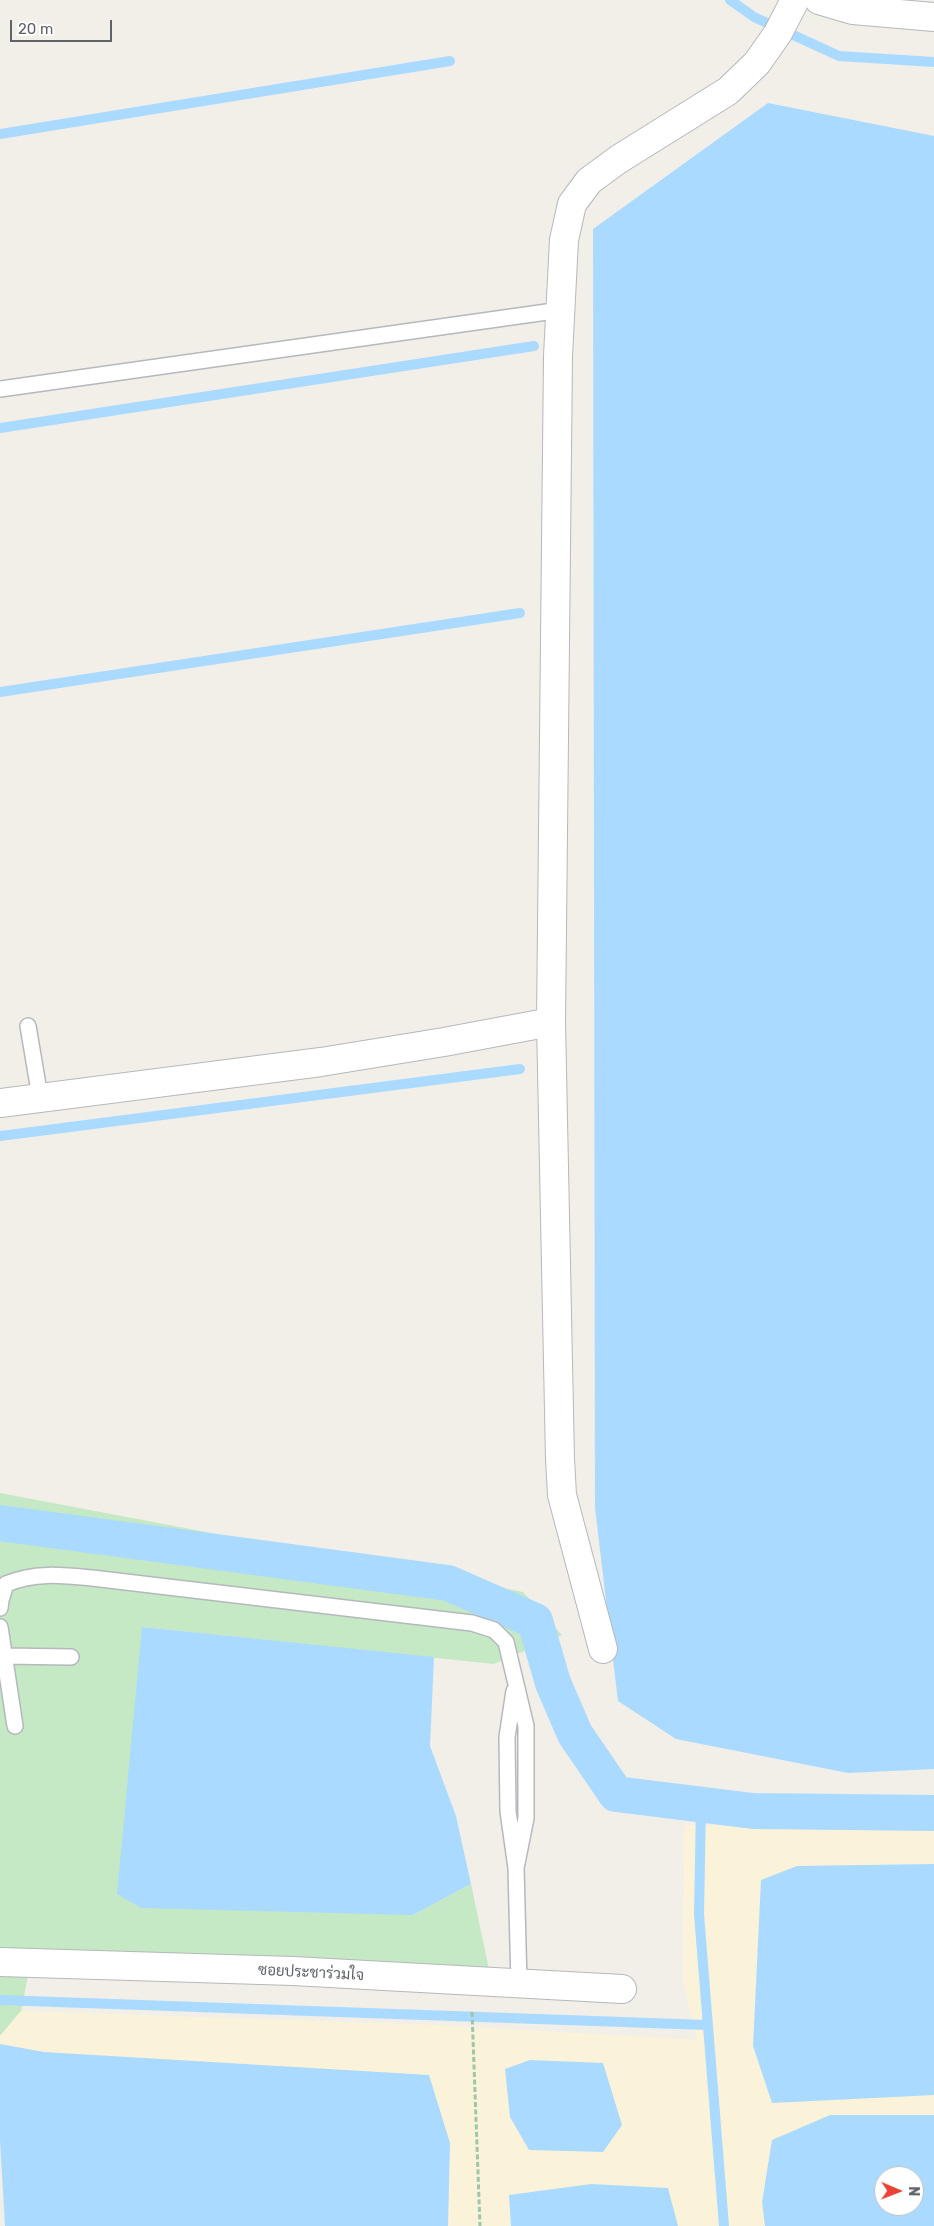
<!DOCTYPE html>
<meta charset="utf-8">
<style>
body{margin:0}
#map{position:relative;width:934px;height:2226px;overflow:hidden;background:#f1efe8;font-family:Rubik,sans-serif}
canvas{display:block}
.north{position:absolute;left:874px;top:2166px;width:50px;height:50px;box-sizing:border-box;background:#fff;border:1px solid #bfc1c3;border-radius:50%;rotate:91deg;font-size:14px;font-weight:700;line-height:20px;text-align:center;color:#5f6368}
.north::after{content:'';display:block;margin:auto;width:18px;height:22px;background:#ea4335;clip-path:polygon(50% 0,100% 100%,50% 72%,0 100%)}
.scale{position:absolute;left:10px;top:20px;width:102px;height:22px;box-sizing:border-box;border:2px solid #5f6368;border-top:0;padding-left:6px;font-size:15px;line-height:18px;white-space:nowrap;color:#5f6368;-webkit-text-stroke:4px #fff;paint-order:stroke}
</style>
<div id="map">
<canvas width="934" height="2226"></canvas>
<div class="north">N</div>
<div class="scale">20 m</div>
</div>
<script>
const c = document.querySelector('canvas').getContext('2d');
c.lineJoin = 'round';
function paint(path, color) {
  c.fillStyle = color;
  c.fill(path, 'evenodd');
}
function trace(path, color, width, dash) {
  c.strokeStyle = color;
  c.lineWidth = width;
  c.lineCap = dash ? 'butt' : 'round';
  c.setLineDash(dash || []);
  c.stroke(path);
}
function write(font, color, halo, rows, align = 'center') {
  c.font = font + ' Rubik,Sarabun,sans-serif';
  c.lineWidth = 4;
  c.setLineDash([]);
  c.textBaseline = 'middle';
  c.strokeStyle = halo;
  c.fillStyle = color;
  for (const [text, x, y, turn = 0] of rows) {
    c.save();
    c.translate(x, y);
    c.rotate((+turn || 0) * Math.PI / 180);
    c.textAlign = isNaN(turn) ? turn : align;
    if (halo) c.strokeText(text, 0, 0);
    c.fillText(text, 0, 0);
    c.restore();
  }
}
paint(new Path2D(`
 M 0,1493 L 523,1592 L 562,1635 L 494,1664 L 142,1627 L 413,1915 L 471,1884 L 490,1974 L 33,1950 L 21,2011 L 0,2036 Z`), '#c5e8c5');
paint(new Path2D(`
 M 684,1825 L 934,1830 L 934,1864 L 797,1866 L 772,2103 L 934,2095 L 934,2115 L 830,2115 L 762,2202 L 765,2226 L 678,2226 L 668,2188 L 509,2195 L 511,2226 L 448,2226 L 450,2143 L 0,2044 L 0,2036 L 21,2011 L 436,2025 L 697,2040 L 683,1981 Z`), '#fbf3d9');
paint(new Path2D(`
 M 768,103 L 934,136 L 934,1769 L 848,1773 L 676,1739 L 618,1701 L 595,1508 L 593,229 Z
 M 142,1627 L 434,1657 L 430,1746 L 456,1816 L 471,1884 L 413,1915 L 141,1908 L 117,1894 Z
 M 934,1864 L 934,2095 L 772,2103 L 753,2046 L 761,1880 L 797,1866 Z
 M 0,2044 L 44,2052 L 429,2075 L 450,2143 L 448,2226 L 5,2226 L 0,2140 Z
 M 530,2060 L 603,2063 L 622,2125 L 603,2152 L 529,2150 L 510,2117 L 505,2069 Z
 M 830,2115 L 934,2115 L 934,2226 L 765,2226 L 762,2202 L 772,2140 ZM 884,2176 L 914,2176 L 914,2206 L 884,2206 Z
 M 591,2184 L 668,2188 L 678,2226 L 511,2226 L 509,2195 Z`), '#aadaff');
trace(new Path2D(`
 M 730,0 L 754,17 L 839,56 L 934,62
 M 0,134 L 450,61
 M 0,428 L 534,346
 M 0,692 L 520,613
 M 0,1136 L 520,1069
 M 701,1805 L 699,1914 L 724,2226
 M 0,2000 L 707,2025`), '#aadaff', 10);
trace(new Path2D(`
 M 0,1523 L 448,1583 L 535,1621 L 553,1683 L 575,1734 L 616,1794 L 753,1811 L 934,1813`), '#aadaff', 36);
const lane = new Path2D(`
 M 0,389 L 561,310
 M 28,1026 L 40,1097
 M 0,1608 L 1,1600 L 6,1584 C 34,1572 62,1575 92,1578 L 472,1623 L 494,1630 L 506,1642 L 526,1726 L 526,1818 L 516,1868
 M 0,1627 L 15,1726
 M 5,1656 L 71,1657
 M 514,1691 L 507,1737 L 508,1811 L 516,1868 L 519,1984`);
const street = new Path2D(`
 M 819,0 L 853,10 L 934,17
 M 0,1103 L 321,1062 L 444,1042 L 551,1022
 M 603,1649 L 562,1495 L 560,1459 L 551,1022 L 558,356 L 564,240 L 572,204 L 589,181 L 619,159 L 728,91 L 757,63 L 778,33 L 795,0
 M 0,1962 L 293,1971 L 622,1989`);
trace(lane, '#b5b8bc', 18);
trace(street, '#b5b8bc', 30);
trace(new Path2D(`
 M 472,2012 L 480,2226`), '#9cc7a9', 3, [5, 2.5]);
trace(lane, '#fff', 15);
trace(street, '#fff', 28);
write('15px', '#5f6368', '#fff', [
 ["ซอยประชาร่วมใจ",311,1973,3]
]);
</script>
